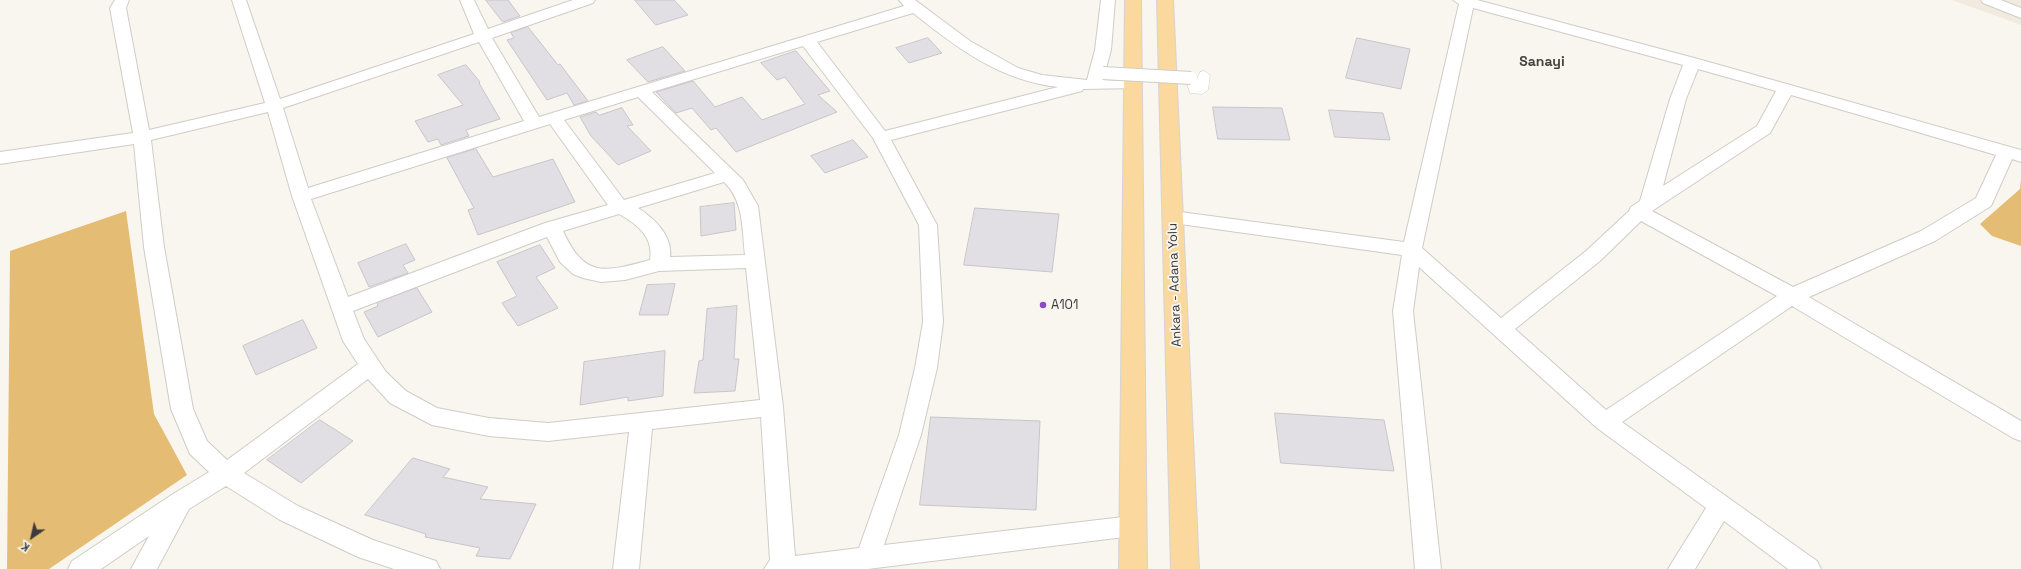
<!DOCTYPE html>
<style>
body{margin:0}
#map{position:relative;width:2021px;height:569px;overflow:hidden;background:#f9f6f0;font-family:"Space Grotesk",sans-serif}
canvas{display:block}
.north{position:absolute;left:12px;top:517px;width:40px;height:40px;-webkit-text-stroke:3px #f9f6f0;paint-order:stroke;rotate:214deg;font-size:11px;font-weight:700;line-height:16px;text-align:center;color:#3c3b39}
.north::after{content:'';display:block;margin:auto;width:14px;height:18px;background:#3c3b39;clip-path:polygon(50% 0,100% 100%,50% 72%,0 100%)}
</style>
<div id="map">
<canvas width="2021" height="569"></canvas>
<div class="north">K</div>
</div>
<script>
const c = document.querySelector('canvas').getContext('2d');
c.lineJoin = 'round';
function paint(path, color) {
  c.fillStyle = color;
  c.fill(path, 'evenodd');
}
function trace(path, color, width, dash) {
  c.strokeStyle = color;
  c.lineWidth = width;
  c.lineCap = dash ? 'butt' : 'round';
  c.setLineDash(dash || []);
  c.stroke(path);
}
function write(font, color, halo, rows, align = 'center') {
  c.font = font + ' "Space Grotesk",sans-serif';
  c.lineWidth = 3.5;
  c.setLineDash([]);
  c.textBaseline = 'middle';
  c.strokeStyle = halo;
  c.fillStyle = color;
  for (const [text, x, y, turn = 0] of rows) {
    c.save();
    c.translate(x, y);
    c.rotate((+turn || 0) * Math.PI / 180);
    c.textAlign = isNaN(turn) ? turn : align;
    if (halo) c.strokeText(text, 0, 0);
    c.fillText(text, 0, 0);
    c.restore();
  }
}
paint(new Path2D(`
 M 1952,0 L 2021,0 L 2021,25 L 2002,18 Z`), '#f1eade');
paint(new Path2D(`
 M 2021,179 L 2021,246 L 1992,236 L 1980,224 L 2020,189 Z
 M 126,211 L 154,414 L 187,475 L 49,569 L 7,569 L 10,251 Z`), '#e5bc73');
const building = new Path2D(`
 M 486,0 L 508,0 L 520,16 L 503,22 Z
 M 635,0 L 674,0 L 688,15 L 656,25 Z
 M 528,27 L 558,65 L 560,64 L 588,101 L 574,105 L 567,93 L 547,100 L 507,40 L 514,38 L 511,33 Z
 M 928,38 L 942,53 L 909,63 L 896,48 Z
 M 1357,38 L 1410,49 L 1401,89 L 1346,78 Z
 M 663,47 L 685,71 L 648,82 L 627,60 Z
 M 796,51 L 830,91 L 818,95 L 837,112 L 736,152 L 716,128 L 711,130 L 692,108 L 676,113 L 656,92 L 693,81 L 715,107 L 742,97 L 762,120 L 805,104 L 785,77 L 777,80 L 761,63 Z
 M 466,65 L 480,82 L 479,83 L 500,119 L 466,130 L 469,136 L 441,145 L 438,139 L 428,142 L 415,121 L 463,105 L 438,75 Z
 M 1213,107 L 1282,108 L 1290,140 L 1218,139 Z
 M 622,108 L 633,125 L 627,126 L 651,151 L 618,165 L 591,136 L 580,117 L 596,112 L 599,115 Z
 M 1329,110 L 1383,113 L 1390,140 L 1335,137 Z
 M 853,140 L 868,157 L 825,173 L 811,156 Z
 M 476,149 L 493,177 L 553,159 L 575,202 L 478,235 L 468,210 L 474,208 L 447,158 Z
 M 734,203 L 736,230 L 701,236 L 700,207 Z
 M 975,208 L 1059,214 L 1052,272 L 964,265 Z
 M 406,244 L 415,260 L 403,265 L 408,273 L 369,287 L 358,263 Z
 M 540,245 L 555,268 L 536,277 L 558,308 L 518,326 L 502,303 L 517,296 L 497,262 Z
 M 675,284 L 668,315 L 639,315 L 647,285 Z
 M 417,288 L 432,312 L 378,337 L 364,312 L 378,306 L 377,303 Z
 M 737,306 L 734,359 L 739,359 L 735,391 L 694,393 L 699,361 L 703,360 L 707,309 Z
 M 303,320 L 317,348 L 256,375 L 243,346 Z
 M 665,351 L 663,396 L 628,401 L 628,397 L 580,405 L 584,362 Z
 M 1275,413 L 1384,420 L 1394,471 L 1281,463 Z
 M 931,417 L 1040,421 L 1036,510 L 920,505 Z
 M 320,420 L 353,441 L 301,483 L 267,460 Z
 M 413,458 L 450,469 L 443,477 L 488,487 L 480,499 L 536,504 L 510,559 L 476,556 L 480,548 L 425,537 L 426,534 L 365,515 Z`);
paint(building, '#e1dee4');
trace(building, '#c8c5ca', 1);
const pedestrian = new Path2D(`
 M 1204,71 L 1210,75 L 1208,90 L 1202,94 L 1190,93 L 1185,78 L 1191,74 L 1195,75 L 1197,79 L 1200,72 Z`);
const minor = new Path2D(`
 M 115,0 L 129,0 L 126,8 L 149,130 L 265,103 L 232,0 L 246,0 L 280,99 L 474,34 L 460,0 L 474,0 L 488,29 L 573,0 L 595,0 L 593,3 L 492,38 L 539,117 L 904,6 L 899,0 L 915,0 L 970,41 L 1018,68 L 1042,75 L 1087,80 L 1095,50 L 1101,0 L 1115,0 L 1111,50 L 1103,80 L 1138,82 L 1140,85 L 1138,88 L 1083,89 L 1082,91 L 891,140 L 937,225 L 943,322 L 937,368 L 921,435 L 884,545 L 1132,516 L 1141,519 L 1144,526 L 1141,533 L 1132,536 L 868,569 L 764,569 L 770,560 L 761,417 L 652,429 L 639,569 L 613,569 L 629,432 L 548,441 L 489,436 L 432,425 L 390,403 L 368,379 L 244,473 L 298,506 L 373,540 L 436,561 L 440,569 L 394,569 L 358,557 L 280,520 L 226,486 L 189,509 L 157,569 L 131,569 L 149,536 L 101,569 L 68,569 L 72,561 L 173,494 L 209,472 L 190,454 L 171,409 L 144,247 L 134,144 L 0,164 L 0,152 L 133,133 L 110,8 ZM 913,13 C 957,48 1001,81 1058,87 L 885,131 L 817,42 ZM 479,42 L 524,121 L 308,188 L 283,108 ZM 803,46 L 873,138 L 919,225 L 923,322 L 915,368 L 899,435 L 859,548 L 795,556 L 783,407 L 758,206 L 743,180 L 652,92 ZM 638,97 L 715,173 L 624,200 L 564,120 ZM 268,112 L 292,196 L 343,341 L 358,364 L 227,460 L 207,441 L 193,409 L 164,247 L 151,140 ZM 550,124 L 608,205 L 545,223 L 348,297 L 311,199 ZM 724,182 C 744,201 742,229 745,255 L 670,257 C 673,236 654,218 638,208 ZM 619,214 C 637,224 654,237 650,260 C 605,272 585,279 563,231 ZM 547,237 L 560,262 L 573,274 L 583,278 L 601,282 L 625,280 L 659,271 L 746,268 L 760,400 L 548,423 L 489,418 L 437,408 L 406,391 L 386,372 L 364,339 L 353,311 Z
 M 1453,0 L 1477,0 L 1698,59 L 2021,150 L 2021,162 L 2012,159 L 1991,206 L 1935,241 L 1809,297 L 2021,421 L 2021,441 L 2013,438 L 1792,306 L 1622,422 L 1817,561 L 1821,569 L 1788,569 L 1724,521 L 1695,569 L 1668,569 L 1706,508 L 1597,428 L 1419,267 L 1413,311 L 1441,569 L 1415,569 L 1393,311 L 1402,255 L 1173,223 L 1166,221 L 1164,217 L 1166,213 L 1173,211 L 1404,242 L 1459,4 ZM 1473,8 L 1683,65 L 1670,99 L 1640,201 L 1631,207 L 1629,211 L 1586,251 L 1501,318 L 1422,248 ZM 1698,69 L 1776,91 L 1757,126 L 1663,186 L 1686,99 ZM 1791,95 L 1996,155 L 1976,198 L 1921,231 L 1793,287 L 1652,211 L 1770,133 ZM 1641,221 L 1777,296 L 1606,410 L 1515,329 L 1600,261 Z
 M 1981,0 L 2001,0 L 2021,8 L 2021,18 L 1983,3 Z`);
const trunk = new Path2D(`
 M 1125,0 L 1141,0 L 1147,569 L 1119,569 Z
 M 1157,0 L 1173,0 L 1199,569 L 1171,569 Z`);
trace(pedestrian, '#cfccc7', 1);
trace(minor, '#cfccc7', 2);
trace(trunk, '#d4d4d3', 2);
paint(pedestrian, '#fff');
paint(minor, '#fff');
paint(trunk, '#fad89e');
const pedestrianBridge = new Path2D(`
 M 1103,73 L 1191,78`);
trace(pedestrianBridge, '#cfccc7', 14, []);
trace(pedestrianBridge, '#fff', 12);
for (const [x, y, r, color] of [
 [1043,305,4,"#8f4cc1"]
]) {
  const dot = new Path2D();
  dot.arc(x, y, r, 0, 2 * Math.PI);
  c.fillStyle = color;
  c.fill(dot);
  trace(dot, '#f9f6f0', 1.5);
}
write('13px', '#3c3b39', '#f9f6f0', [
 ["Ankara - Adana Yolu",1175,285,-92]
]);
write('13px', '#3c3b39', '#f9f6f0', [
 ["A101",1051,305]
], 'left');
write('bold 14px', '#46443f', '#f9f6f0', [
 ["Sanayi",1542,62]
]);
</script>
